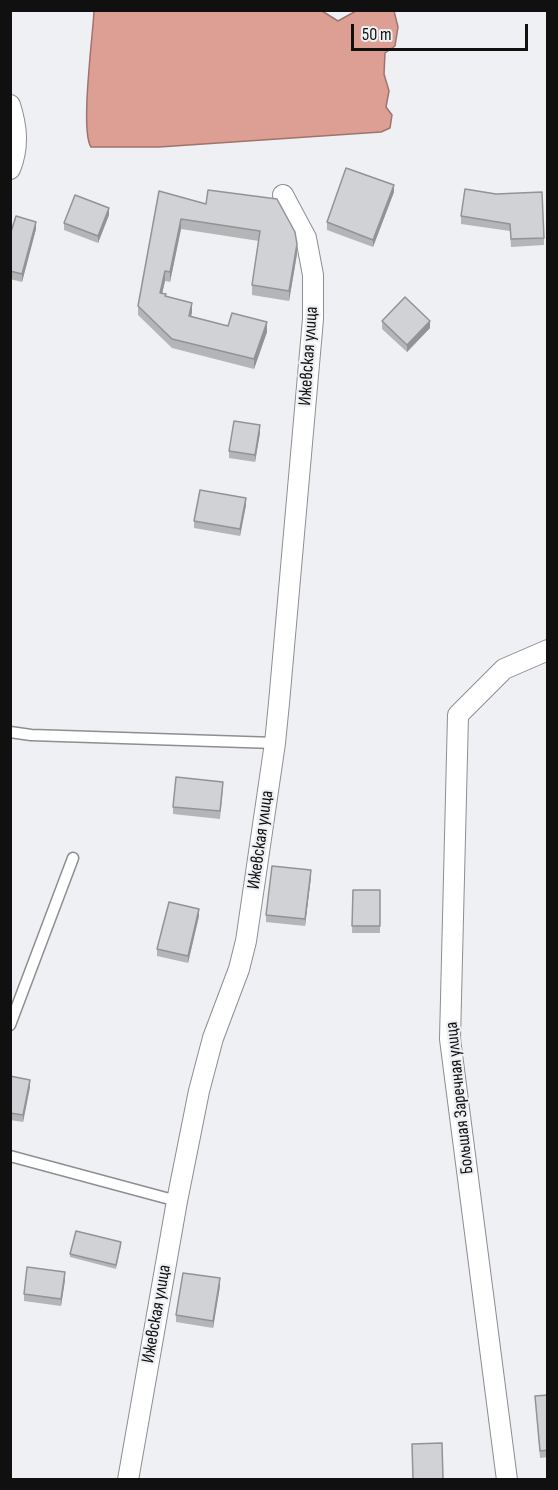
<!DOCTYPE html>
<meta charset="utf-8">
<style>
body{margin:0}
#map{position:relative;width:558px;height:1490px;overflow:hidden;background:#eef0f3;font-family:"Sofia Sans Condensed",sans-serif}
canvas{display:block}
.frame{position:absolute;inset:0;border:12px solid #101011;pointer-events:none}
.scale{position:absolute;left:351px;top:24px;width:177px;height:27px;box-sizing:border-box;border:3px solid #101011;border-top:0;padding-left:8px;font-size:18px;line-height:21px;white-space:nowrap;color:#101011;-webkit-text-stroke:4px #eef0f3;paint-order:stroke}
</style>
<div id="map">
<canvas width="558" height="1490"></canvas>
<div class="frame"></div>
<div class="scale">50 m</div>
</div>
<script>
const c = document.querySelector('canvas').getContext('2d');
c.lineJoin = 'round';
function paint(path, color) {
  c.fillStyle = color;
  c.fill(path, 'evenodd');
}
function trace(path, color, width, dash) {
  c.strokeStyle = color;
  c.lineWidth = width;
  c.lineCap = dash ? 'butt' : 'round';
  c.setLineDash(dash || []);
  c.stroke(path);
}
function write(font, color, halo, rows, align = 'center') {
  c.font = font + ' "Sofia Sans Condensed",sans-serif';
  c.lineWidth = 4.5;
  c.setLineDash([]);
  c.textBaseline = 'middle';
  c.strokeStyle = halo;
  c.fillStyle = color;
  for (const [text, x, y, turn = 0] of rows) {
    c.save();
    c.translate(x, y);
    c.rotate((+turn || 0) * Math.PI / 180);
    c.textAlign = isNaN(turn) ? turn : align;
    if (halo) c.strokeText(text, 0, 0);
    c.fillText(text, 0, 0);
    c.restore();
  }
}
const water = new Path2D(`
 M 322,11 L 338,21 L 356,11 L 394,11 L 398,27 L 395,46 L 385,53 L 384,74 L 389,91 L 386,107 L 392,115 L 390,128 L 381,132 L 159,147 L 91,147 C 80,131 93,35 94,11 Z`);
paint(water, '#dd9e94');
trace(water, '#a0736d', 1.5);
const lane = new Path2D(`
 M 10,732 L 31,735 L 275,743
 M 10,1025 L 73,858
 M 10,1156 L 177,1201`);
const street = new Path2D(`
 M 10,105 C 17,127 19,147 10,169
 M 128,1480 L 177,1201 L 199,1091 L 213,1038 L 239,969 L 246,941 L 275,743 L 279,703 L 313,319 L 313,275 L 306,238 L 283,195
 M 507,1480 L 450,1039 L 458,715 L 504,669 L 548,650`);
trace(lane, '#8c8e90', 13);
trace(street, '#8c8e90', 22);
trace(lane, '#fff', 10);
trace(street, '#fff', 20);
paint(new Path2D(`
 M 208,190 L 297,254 L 289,301 L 252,295 L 252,285 L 259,241 L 181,229 L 170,282 L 165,281 L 162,294 L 192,312 L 191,316 L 228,326 L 267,332 L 254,369 L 172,348 L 138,315 L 138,306 L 159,191 L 206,204 Z
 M 394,192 L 373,247 L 327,230 L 327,222 Z
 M 496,194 L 544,238 L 544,245 L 511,247 L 510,231 L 461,224 L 461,216 Z
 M 109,215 L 98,243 L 64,230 L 64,223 Z
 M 36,229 L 22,282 L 10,279 L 10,235 Z
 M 382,321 L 430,328 L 407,352 L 382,329 Z
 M 260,433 L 255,462 L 229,458 L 229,451 Z
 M 246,505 L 240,536 L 194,528 L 194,521 Z
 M 223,789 L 220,819 L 173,814 L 173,807 Z
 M 311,877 L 305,926 L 266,922 L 266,915 Z
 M 353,890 L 380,890 L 380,933 L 352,933 Z
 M 199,916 L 188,963 L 157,956 L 157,949 Z
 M 10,1076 L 30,1087 L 23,1122 L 10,1120 Z
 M 121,1246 L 116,1269 L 70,1257 L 70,1254 Z
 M 65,1280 L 61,1306 L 24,1301 L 24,1294 Z
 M 220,1286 L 213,1328 L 176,1322 L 176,1315 Z
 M 548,1395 L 548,1457 L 540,1458 L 535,1396 Z`), '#b3b5b7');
paint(new Path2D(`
 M 394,185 L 394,192 L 373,247 L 373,240 Z
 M 109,208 L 109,215 L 98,243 L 98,236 Z
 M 181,219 L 181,229 L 170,282 L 170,272 Z
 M 36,222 L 36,229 L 22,282 L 22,274 Z
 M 297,244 L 297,254 L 289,301 L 289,291 Z
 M 165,271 L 165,281 L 160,303 L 160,293 Z
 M 192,303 L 192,312 L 189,326 L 189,316 Z
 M 430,321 L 430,328 L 407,352 L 407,345 Z
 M 267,322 L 267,332 L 254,369 L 254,359 Z
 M 260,425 L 260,433 L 255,462 L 255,455 Z
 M 246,498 L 246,505 L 240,536 L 240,529 Z
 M 311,870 L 311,877 L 305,926 L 305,919 Z
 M 199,909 L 199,916 L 188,963 L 188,956 Z
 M 30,1080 L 30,1087 L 23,1122 L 23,1115 Z
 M 65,1272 L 65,1280 L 61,1306 L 61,1299 Z
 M 220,1278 L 220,1286 L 213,1328 L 213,1321 Z`), '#929395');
const building = new Path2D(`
 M 346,168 L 394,185 L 373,240 L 327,222 Z
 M 465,189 L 496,194 L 542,192 L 544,238 L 511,239 L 510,224 L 461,216 Z
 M 208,190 L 277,199 L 295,232 L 297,244 L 289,291 L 252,285 L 260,231 L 181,219 L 170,272 L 165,271 L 160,293 L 166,294 L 165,296 L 192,303 L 189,316 L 228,326 L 232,313 L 267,322 L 254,359 L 172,339 L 138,306 L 159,191 L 206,204 Z
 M 75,195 L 109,208 L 98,236 L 64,223 Z
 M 16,216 L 36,222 L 22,274 L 10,271 L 10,235 Z
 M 405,297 L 430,321 L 407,345 L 382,321 Z
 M 234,421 L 260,425 L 255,455 L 229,451 Z
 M 200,490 L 246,498 L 240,529 L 194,521 Z
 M 176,777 L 223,782 L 220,811 L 173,807 Z
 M 272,866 L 311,870 L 305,919 L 266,915 Z
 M 353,890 L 380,890 L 380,926 L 352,926 Z
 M 169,902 L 199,909 L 188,956 L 157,949 Z
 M 10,1076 L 30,1080 L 23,1115 L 10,1113 Z
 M 76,1231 L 121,1242 L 116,1265 L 70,1254 Z
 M 27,1267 L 65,1272 L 61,1299 L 24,1294 Z
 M 183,1273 L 220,1278 L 213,1321 L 176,1315 Z
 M 548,1395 L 548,1450 L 540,1451 L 535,1396 Z
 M 442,1443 L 443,1479 L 413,1479 L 412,1444 Z`);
paint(building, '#d0d2d5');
trace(building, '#929395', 1.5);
write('18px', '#101011', '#eef0f3', [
 ["Ижевская улица",309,356,-86],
 ["Ижевская улица",261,840,-82],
 ["Большая Заречная улица",460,1098,-96],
 ["Ижевская улица",157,1314,-80]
]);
</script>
